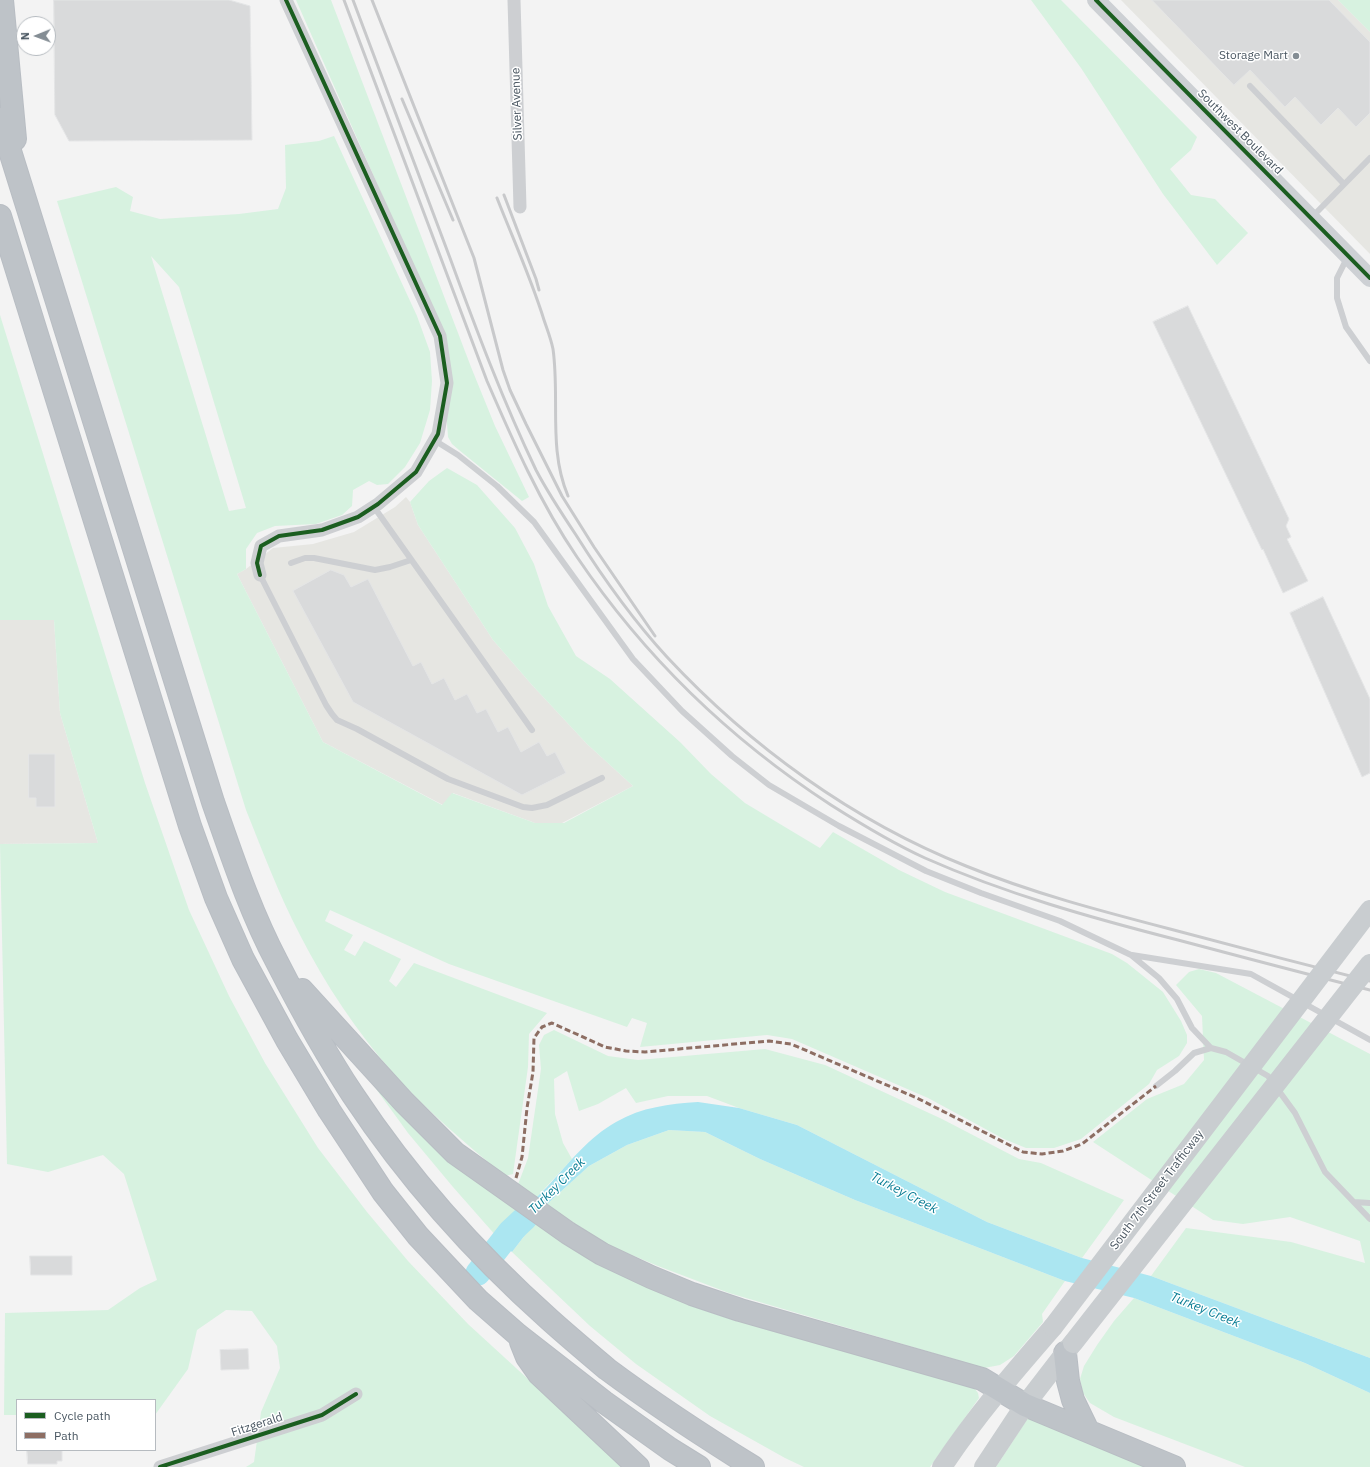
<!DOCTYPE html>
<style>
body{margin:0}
#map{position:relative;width:1370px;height:1467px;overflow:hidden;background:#f3f3f3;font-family:"IBM Plex Sans",sans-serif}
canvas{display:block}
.legend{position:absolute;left:16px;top:1399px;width:140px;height:52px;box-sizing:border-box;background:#fff;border:1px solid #b6bbc0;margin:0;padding:5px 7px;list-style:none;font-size:12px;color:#495661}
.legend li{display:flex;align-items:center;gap:8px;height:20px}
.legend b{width:20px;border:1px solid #b6bbc0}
.north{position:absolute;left:16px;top:16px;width:40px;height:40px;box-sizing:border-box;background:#fff;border:1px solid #b6bbc0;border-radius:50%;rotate:269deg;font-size:11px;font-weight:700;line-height:16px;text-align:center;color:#495661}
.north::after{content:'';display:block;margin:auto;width:14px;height:18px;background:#848d94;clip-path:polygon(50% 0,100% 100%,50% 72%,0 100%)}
</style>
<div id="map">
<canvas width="1370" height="1467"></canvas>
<ul class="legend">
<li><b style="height:5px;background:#1b5e20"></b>Cycle path</li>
<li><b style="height:5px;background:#8d6e63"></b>Path</li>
</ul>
<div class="north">N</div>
</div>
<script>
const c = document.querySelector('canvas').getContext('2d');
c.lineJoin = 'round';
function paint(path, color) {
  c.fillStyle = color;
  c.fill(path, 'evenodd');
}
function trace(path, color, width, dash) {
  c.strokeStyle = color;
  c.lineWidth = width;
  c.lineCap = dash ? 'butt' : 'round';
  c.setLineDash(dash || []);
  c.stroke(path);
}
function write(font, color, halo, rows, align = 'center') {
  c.font = font + ' "IBM Plex Sans",sans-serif';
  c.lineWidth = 3;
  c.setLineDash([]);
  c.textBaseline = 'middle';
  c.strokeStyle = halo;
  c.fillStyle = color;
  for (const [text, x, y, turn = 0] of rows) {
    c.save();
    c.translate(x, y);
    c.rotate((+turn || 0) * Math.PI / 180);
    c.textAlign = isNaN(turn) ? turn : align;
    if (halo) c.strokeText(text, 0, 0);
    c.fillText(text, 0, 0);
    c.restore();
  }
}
paint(new Path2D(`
 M 1121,0 L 1338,0 L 1370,32 L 1370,254 Z
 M 406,497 L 410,502 L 418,525 L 493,640 L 532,685 L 587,744 L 633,786 L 562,823 L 535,823 L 453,793 L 443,805 L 323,742 L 237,574 L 246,569 L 273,548 L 313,544 L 354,532 L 395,507 Z
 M 0,620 L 54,620 L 60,713 L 98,843 L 0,844 Z`), '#e6e6e2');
paint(new Path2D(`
 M 296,0 L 331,0 L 471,367 L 495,426 L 529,497 L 522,501 L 459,450 L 452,444 L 448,437 L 440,326 Z
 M 1031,0 L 1061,0 L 1197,137 L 1191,150 L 1170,169 L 1191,195 L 1215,199 L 1248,233 L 1217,265 L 1163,194 L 1081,68 Z
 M 1338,0 L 1370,0 L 1370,32 Z
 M 334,136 L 417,316 L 430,352 L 432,381 L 430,410 L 420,443 L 405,467 L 388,484 L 377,485 L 369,481 L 353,490 L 352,506 L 342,515 L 316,524 L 275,526 L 257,533 L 246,549 L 246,569 L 237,574 L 323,742 L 442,805 L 452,793 L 535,823 L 564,823 L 633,786 L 587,744 L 532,685 L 493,640 L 418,525 L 410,502 L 429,481 L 447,468 L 477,485 L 515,528 L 534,564 L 548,606 L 576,656 L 610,679 L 680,742 L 711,774 L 745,803 L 820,848 L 833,832 L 899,870 L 945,892 L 1112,954 L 1127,963 L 1163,992 L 1181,1021 L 1187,1035 L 1187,1043 L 1179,1056 L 1157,1070 L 1149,1084 L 1081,1139 L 1054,1148 L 1026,1148 L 1004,1139 L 928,1098 L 792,1039 L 767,1035 L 640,1047 L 647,1023 L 632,1018 L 627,1027 L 449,964 L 330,910 L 325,921 L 353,935 L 344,950 L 355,956 L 364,941 L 401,959 L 389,981 L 396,987 L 414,963 L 547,1013 L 529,1034 L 528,1067 L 513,1174 L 505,1176 C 466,1144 427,1111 393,1073 C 357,1032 325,984 300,935 C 279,895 263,852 246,810 L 57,201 L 116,187 L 133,197 L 130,211 L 160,219 L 239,214 L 278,209 L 286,188 L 285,145 L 319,141 ZM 151,256 L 179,287 L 246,508 L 229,511 Z
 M 0,315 L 145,783 L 189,910 L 229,996 L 265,1063 L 318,1148 L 367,1212 L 408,1261 L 468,1324 L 624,1467 L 246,1467 L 254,1462 L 261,1412 L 280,1368 L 277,1346 L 252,1311 L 226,1310 L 197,1330 L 188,1369 L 155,1415 L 155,1400 L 17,1400 L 17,1415 L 4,1415 L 5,1313 L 108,1310 L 140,1288 L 157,1280 L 124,1174 L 103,1155 L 48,1172 L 7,1164 L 0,844 L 98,843 L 60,713 L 54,620 L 0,620 Z
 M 1199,969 L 1216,973 L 1370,1054 L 1370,1358 L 1151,1276 L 1186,1228 L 1291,1242 L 1365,1263 L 1360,1241 L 1290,1217 L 1243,1224 L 1213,1220 L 1093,1142 L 1147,1099 L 1184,1084 L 1204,1060 L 1202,1016 L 1176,985 L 1189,972 Z
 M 554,1030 L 608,1056 L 638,1060 L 765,1049 L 825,1065 L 942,1119 L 1019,1159 L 1041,1163 L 1124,1200 L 1082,1258 L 987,1222 L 797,1125 L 739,1108 L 707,1096 L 668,1096 L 636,1103 L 626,1088 L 598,1104 L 579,1111 L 567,1071 L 554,1079 L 555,1114 L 563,1143 L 572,1159 L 534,1200 L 517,1187 L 528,1158 L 541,1069 L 539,1045 L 544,1035 Z
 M 371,1082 L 487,1189 L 520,1213 L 497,1237 L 453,1187 L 408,1133 Z
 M 669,1130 L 705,1132 L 760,1159 L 855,1200 L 1065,1281 L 1042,1314 L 1043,1322 L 1014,1356 L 1000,1365 L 984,1368 L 729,1293 L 658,1266 L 610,1246 L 546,1205 L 589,1166 L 627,1145 Z
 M 535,1222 L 588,1253 L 972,1385 L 978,1393 L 979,1398 L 930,1467 L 804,1467 L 785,1458 L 710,1416 L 636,1364 L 590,1326 L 512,1252 Z
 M 1134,1298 L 1305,1363 L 1370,1393 L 1370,1467 L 1245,1467 L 1114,1417 L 1090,1403 L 1083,1393 L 1080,1379 L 1084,1366 L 1097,1345 L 1114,1321 Z
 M 1031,1416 L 1155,1467 L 996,1467 L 1028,1418 Z`), '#d7f2e0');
paint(new Path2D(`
 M 698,1102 L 739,1108 L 797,1125 L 987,1222 L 1082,1258 L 1151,1276 L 1370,1358 L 1370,1393 L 1305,1363 L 1134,1298 L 1065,1281 L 855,1200 L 760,1159 L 705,1132 L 669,1130 L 627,1145 L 589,1166 L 546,1205 L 535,1222 L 512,1252 L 497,1237 C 513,1220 530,1204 547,1187 C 568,1164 589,1137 616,1122 C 642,1107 669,1104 698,1102 Z`), '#abe6f1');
trace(new Path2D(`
 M 478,1273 L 510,1232 L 525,1218`), '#abe6f1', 25);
const building = new Path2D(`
 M 54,0 L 229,0 L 250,6 L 252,140 L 69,141 L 55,115 Z
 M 1152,0 L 1329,0 L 1370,42 L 1370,113 L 1356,127 L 1338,108 L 1321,125 L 1295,97 L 1285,107 L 1250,70 L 1234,85 Z
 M 1188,306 L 1289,519 L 1286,526 L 1291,537 L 1287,539 L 1308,581 L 1283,593 L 1263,549 L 1262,550 L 1153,322 Z
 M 331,570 L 344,575 L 351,587 L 368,579 L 413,666 L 421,662 L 432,684 L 444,678 L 455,700 L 467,694 L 477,713 L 486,709 L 498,732 L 508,727 L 521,752 L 539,742 L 547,756 L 555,752 L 566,773 L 522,795 L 353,702 L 293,591 Z
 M 1323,597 L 1370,699 L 1370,773 L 1362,777 L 1290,613 Z
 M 29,754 L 55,754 L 55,807 L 36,807 L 36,798 L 29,798 Z
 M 30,1256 L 72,1256 L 72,1275 L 31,1275 Z
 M 248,1349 L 249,1369 L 221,1370 L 220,1350 Z
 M 27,1450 L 62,1450 L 62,1461 L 57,1461 L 57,1464 L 28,1464 Z`);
paint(building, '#d9dadb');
trace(building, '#e4e5e6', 1);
const highway = new Path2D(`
 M 2,0 L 15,139
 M 0,119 L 213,802 C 232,856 250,911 277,962 C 300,1007 325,1053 353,1095 C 408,1178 476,1254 550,1320 C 569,1337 588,1353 607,1369 C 654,1404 703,1436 753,1467
 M 0,216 L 190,826 L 216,898 L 243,959 L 287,1040 L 329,1110 L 383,1192 L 418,1236 L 478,1300 L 518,1335 L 604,1402 L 670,1449 L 699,1467
 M 302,990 L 404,1102 L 455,1153 L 568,1233 L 602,1254 L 651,1277 L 692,1294 L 740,1310 L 982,1379 L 1025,1405 L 1174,1467
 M 521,1342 L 527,1357 L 539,1374 L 638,1467
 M 1065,1353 L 1068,1381 L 1073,1400 L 1088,1431`);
trace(highway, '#b8bdc3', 24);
trace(new Path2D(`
 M 1250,86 L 1344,184
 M 1312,217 L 1370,158
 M 1347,258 L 1337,278 L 1337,298 L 1346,327 L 1370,361
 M 434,440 L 458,455 L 497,486 L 534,522 L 633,659 L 682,711 L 732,756 L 769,785 L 839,826 L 926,871 L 981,893 L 1060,921 L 1131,955 L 1159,978 L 1177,999 L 1192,1028 L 1211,1048
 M 374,507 L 532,730
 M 291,563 L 305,558 L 314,558 L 375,570 L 390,567 L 411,560
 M 260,575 L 326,705 L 332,714 L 337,720 L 357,729 L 448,779 L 523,807 L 532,808 L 547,805 L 602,778
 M 1132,955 L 1251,974 L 1370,1040
 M 1156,1086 L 1175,1071 L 1194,1053 L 1211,1048 L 1226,1052 L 1268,1076 L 1295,1113 L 1325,1172 L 1370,1219
 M 1354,1202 L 1370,1203`), '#cdcfd2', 6);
trace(new Path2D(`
 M 514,0 L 520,207
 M 260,575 L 257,563 L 261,546 L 279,536 L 322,530 L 358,517 L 378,504 L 416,472 L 438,434 L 447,383 L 440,336 L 286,0
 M 160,1467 L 322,1415 L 356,1394`), '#cdcfd2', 13);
trace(new Path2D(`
 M 1096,0 L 1370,278`), '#cdd0d4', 18);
trace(new Path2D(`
 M 942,1467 C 975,1417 1013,1373 1053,1327
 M 984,1467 L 1025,1405 L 1072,1344`), '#c9cdd0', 20);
trace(highway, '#bec3c8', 22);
trace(new Path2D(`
 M 344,0 L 487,381 C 513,441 540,503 577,557 C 644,656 731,740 831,805 C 861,824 892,843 925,858 C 1006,894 1092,918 1178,940 C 1242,957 1306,974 1370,990
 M 353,0 C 385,86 417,172 450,258 C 476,329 503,401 536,470 C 548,493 562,514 576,535 C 603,578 633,620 667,657 C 750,746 853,821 966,866 C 1032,893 1101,911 1170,929 C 1237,947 1303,964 1370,981
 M 372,0 L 474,258 L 503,370 L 510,390 L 526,424 L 562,496 L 594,547 L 655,636
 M 402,99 L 453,220
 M 504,195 L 536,279 L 539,290
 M 497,198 C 513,239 531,278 544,320 C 547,329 551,339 553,349 C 560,398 548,449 568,496`), '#c8c9cb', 3);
trace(new Path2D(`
 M 1053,1327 L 1370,910
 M 1073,1343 L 1370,964`), '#c9cdd0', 20);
trace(new Path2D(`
 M 516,1178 L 522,1157 L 527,1108 L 533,1072 L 534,1038 L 542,1027 L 552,1023 L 605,1047 L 626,1051 L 645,1052 L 769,1041 L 791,1044 L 917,1098 L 1023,1152 L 1042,1154 L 1063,1151 L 1082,1144 L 1156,1086`), '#8d6e63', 3, [6, 3]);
trace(new Path2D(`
 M 1096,0 L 1370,278
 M 260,575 L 257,563 L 261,546 L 279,536 L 322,530 L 358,517 L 378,504 L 416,472 L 438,434 L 447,383 L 440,336 L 286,0
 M 160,1467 L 322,1415 L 356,1394`), '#1b5e20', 4);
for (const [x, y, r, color] of [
 [1296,56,4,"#848d94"]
]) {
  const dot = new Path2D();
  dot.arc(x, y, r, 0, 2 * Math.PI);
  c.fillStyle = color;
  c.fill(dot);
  trace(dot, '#fff', 1.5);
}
write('12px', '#495661', '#fff', [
 ["Storage Mart",1288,56]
], 'right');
write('12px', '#495661', '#fff', [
 ["Silver Avenue",517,104,-92],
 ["Southwest Boulevard",1240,132,45],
 ["South 7th Street Trafficway",1157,1190,-53],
 ["Fitzgerald",257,1425,-18]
]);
write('italic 13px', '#097d94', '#fff', [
 ["Turkey Creek",557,1186,-45],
 ["Turkey Creek",904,1193,28],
 ["Turkey Creek",1205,1310,22]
]);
</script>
